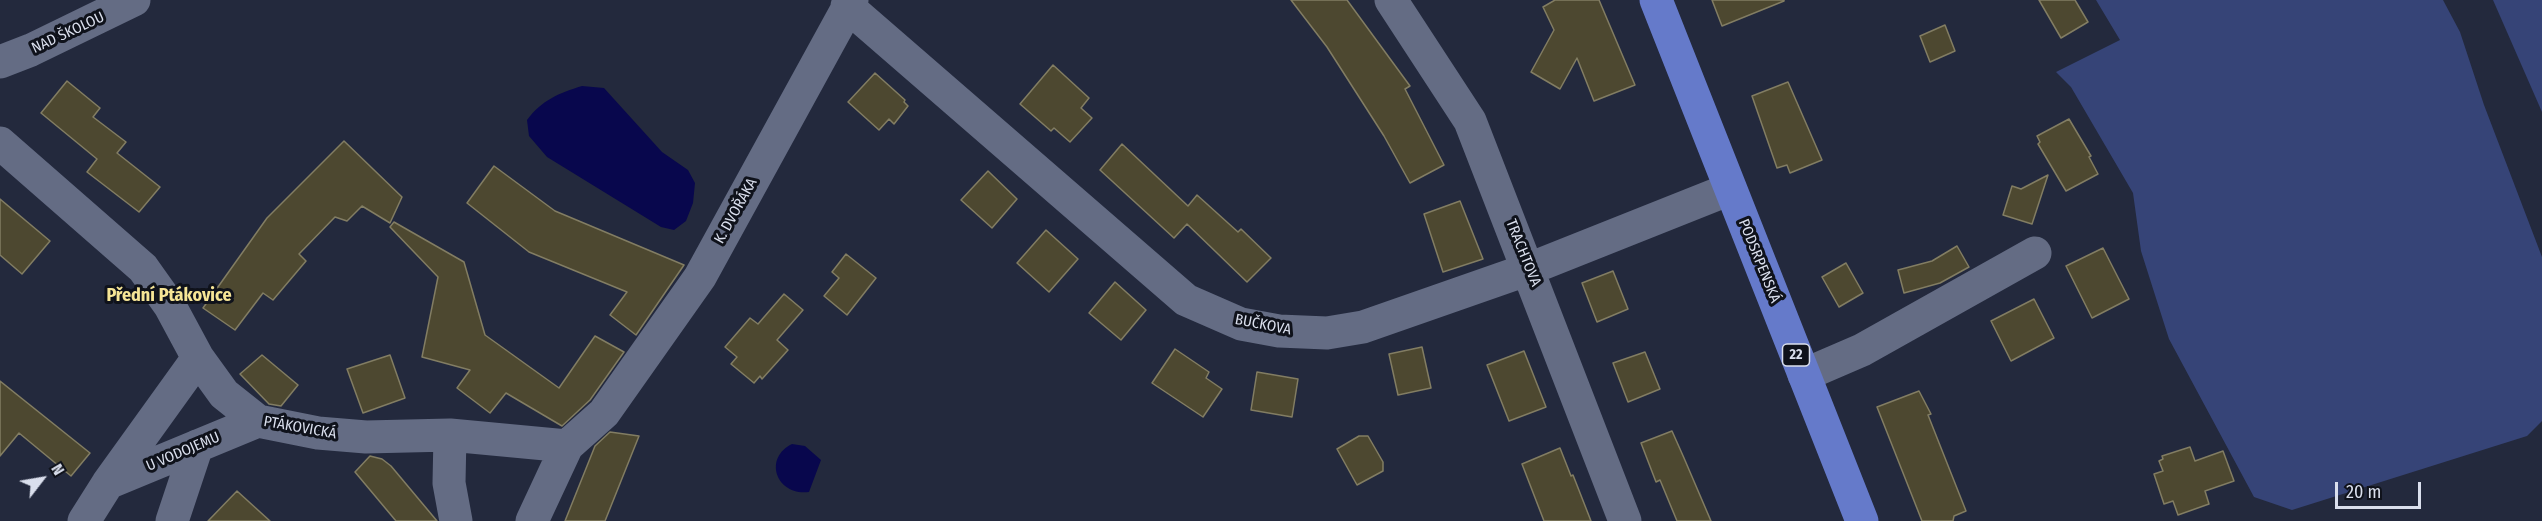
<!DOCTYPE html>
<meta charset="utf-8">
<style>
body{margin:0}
#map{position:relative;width:2542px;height:521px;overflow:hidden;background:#23293d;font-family:"Fira Sans Condensed",sans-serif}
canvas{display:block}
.north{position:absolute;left:12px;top:449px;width:60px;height:60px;-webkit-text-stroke:4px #0f121b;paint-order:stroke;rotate:59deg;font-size:16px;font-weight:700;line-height:24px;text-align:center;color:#dadfed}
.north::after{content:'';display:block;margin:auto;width:21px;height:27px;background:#dadfed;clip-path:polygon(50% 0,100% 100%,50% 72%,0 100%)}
.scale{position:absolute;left:2335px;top:482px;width:86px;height:27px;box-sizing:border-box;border:3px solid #dadfed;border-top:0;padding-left:8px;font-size:18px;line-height:21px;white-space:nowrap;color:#dadfed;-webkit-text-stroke:4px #0f121b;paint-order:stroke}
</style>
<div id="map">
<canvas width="2542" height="521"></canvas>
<div class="north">N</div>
<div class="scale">20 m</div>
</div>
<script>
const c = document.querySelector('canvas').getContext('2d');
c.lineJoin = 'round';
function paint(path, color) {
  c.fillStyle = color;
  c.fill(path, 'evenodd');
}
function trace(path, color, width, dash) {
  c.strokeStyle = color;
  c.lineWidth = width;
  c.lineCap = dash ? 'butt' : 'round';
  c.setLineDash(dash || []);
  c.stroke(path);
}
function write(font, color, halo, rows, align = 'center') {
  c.font = font + ' "Fira Sans Condensed",sans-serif';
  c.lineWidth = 6;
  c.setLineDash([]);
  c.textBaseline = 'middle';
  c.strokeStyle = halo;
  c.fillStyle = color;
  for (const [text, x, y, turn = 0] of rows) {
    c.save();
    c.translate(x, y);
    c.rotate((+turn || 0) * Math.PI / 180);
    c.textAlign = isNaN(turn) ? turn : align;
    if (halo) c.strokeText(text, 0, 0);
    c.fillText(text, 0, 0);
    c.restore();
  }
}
paint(new Path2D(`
 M 2096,0 L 2443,0 L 2460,32 L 2484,105 L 2542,257 L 2542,421 L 2527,436 L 2292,510 L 2254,497 L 2169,339 L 2141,251 L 2133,193 L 2071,87 L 2056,72 L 2120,40 Z
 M 2493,0 L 2542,0 L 2542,112 Z`), '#364477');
paint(new Path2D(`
 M 582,86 L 604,88 L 662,152 L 688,170 L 695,183 L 693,203 L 686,221 L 674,230 L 661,227 L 547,157 L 529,136 L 527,120 C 542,100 559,93 582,86 Z
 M 792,444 L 805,446 L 821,460 L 809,492 C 776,496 763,458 792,444 Z`), '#08074d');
const building = new Path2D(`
 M 1291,0 L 1347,0 L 1410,86 L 1405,89 L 1444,165 L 1410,183 L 1384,136 L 1327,47 Z
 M 1555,0 L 1599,0 L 1635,85 L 1594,101 L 1577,58 L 1560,89 L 1531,72 L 1554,30 L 1543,7 Z
 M 1712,0 L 1784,0 L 1784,1 L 1722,26 Z
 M 2039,0 L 2075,0 L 2088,22 L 2061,38 Z
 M 1945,25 L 1955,51 L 1930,62 L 1920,36 Z
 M 1053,65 L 1089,98 L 1081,108 L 1092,118 L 1070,142 L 1054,128 L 1051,131 L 1020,104 Z
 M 875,73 L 905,100 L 904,102 L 908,106 L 894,124 L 889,119 L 879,130 L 848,102 Z
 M 67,81 L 100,108 L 93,117 L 126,142 L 117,153 L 160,187 L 139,212 L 87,172 L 97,159 L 41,113 Z
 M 1788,82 L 1822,160 L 1790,173 L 1787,165 L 1777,168 L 1752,96 Z
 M 2069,119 L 2091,156 L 2089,157 L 2098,174 L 2066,191 L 2038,144 L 2040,142 L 2037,136 Z
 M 344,141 L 402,197 L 390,223 L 362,206 L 347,221 L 335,217 L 299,254 L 306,261 L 273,300 L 263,293 L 235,330 L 203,308 L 267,218 Z
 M 1122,144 L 1188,206 L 1197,195 L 1238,232 L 1241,229 L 1271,258 L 1247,282 L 1187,224 L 1174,238 L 1100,170 Z
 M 494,166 L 555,211 L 684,265 L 636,335 L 610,315 L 627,292 L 529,252 L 467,203 Z
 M 988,171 L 1017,199 L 992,228 L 961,200 Z
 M 2048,175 L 2032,224 L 2003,215 L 2012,186 L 2021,189 Z
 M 0,199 L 50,241 L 22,274 L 0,255 Z
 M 1460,201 L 1483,259 L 1443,272 L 1424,214 Z
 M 394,222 L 464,262 L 485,335 L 559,388 L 595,336 L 624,352 L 590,400 L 562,426 L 506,393 L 490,413 L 457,388 L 470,370 L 422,357 L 438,277 L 390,227 Z
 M 1046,230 L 1078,259 L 1049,292 L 1017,263 Z
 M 1957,246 L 1969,267 L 1940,283 L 1904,293 L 1898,270 L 1932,261 Z
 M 2103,248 L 2129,299 L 2092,318 L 2066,266 Z
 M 846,254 L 876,278 L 847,315 L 824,296 L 839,278 L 832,272 Z
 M 1846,263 L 1863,293 L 1839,307 L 1822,277 Z
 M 1613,271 L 1628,309 L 1597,322 L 1582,283 Z
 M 1115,282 L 1146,310 L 1121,340 L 1089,313 Z
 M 784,294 L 803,310 L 777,340 L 788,350 L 762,379 L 760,376 L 754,383 L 731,364 L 737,357 L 725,347 L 750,318 L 758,324 Z
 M 2034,299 L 2054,338 L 2011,361 L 1991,321 Z
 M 1422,347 L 1431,388 L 1398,395 L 1389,354 Z
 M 1175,349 L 1209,372 L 1206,378 L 1222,389 L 1203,417 L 1152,383 Z
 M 1524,351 L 1546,407 L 1509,421 L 1487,365 Z
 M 1645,352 L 1660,389 L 1628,402 L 1613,363 Z
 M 262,355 L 298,385 L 281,406 L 269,404 L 240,374 Z
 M 390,355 L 405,398 L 363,413 L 347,369 Z
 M 1257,372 L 1298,379 L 1292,417 L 1251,410 Z
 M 0,381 L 90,453 L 71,476 L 19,433 L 0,456 Z
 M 1919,391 L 1931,414 L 1928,415 L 1966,511 L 1954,516 L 1953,521 L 1922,521 L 1877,407 Z
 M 1672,431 L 1684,458 L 1711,521 L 1677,521 L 1660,480 L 1656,482 L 1641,443 Z
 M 610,432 L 639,436 L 605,521 L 565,521 L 595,446 Z
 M 1359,436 L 1368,436 L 1383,462 L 1383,471 L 1357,485 L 1337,449 Z
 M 2190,447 L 2195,461 L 2223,451 L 2234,481 L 2205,491 L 2209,504 L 2178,515 L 2173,501 L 2164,504 L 2154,474 L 2163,471 L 2159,461 L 2163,459 L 2162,456 Z
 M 1560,448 L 1571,476 L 1573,475 L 1591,521 L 1544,521 L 1522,464 Z
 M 370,456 L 382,459 L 391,466 L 437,521 L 396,521 L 355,472 Z
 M 237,491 L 270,521 L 208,521 Z`);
paint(building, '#4d4830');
trace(building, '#827d63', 1.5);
trace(new Path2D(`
 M 1391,0 L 1470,121 L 1625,521
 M 847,6 L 1186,300 L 1241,324 L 1279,331 L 1327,333 L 1363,327 L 1529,269 L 1730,189
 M 0,62 L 31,50 L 134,0
 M 0,143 L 143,268 L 170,306 L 198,358 L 224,394 L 258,421 L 318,433 L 366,437 L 450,435 L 567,446 L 604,413 L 700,277 L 852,0
 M 1804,375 L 1862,350 L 2035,253
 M 450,435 L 449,483 L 456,521
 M 108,483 L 258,421
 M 84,521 L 108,483 L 198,358
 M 172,521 L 197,446
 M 532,521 L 567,446`), '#646c84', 33);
trace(new Path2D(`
 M 1656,0 L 1862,521`), '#657aca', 33);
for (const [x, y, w] of [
 [1796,355,27]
]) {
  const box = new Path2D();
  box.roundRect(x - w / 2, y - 11, w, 22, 4.5);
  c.fillStyle = '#0f121b';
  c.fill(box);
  trace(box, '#dadfed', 1.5);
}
write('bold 14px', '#dadfed', null, [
 ["22",1796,355]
]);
write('15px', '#dadfed', '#0f121b', [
 ["NAD ŠKOLOU",68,33,-25],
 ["K. DVOŘÁKA",736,211,-61],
 ["TRACHTOVA",1523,253,68],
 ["PODSRPENSKÁ",1759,261,68],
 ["BUČKOVA",1263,325,11],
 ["PTÁKOVICKÁ",300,428,10],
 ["U VODOJEMU",183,452,-23]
]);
write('bold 18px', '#f6e596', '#0f121b', [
 ["Přední Ptákovice",169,296]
]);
</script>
